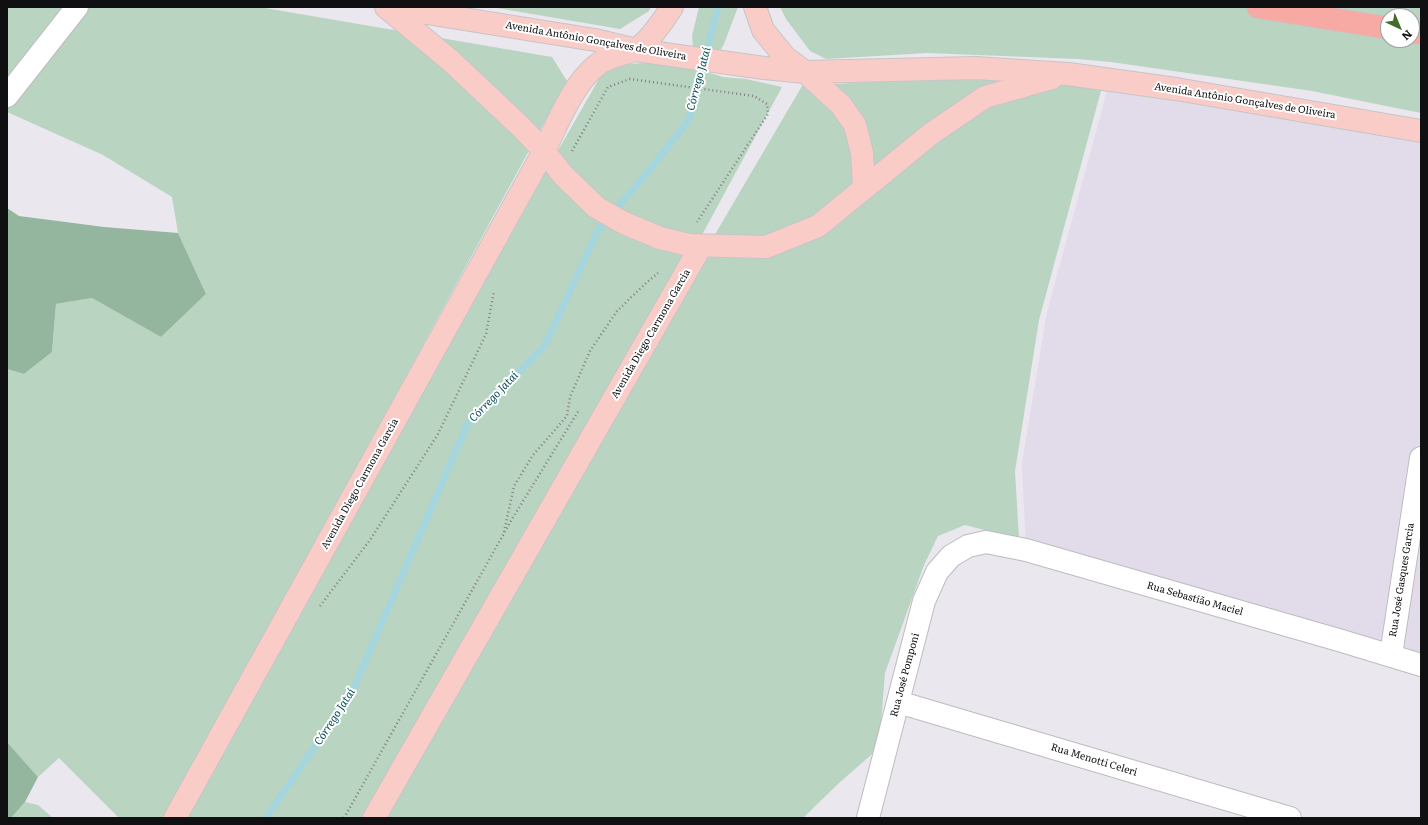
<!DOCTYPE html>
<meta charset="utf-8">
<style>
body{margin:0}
#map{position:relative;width:1428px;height:825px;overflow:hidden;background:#eae7ee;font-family:Literata,serif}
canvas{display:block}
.frame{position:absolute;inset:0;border:8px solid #100f11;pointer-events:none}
.north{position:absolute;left:1380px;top:8px;width:40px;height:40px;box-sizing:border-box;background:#fff;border:1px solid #9f9fa0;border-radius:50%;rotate:136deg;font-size:11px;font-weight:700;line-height:16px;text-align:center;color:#100f11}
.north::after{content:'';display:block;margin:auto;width:14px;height:18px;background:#436c29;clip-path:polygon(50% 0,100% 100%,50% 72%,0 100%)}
</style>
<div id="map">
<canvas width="1428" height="825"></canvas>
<div class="frame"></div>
<div class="north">N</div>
</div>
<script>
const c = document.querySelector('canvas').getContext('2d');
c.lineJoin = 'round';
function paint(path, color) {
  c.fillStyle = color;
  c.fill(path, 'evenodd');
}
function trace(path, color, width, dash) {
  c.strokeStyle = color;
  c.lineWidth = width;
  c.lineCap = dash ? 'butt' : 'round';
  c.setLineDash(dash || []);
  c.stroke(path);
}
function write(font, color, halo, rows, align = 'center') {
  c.font = font + ' Literata,serif';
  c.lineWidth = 4;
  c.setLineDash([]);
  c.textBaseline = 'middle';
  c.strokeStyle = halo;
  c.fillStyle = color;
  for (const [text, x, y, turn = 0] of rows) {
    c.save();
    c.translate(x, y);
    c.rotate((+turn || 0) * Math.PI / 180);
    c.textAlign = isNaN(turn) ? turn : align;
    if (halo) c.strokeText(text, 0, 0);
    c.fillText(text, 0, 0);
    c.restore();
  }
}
paint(new Path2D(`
 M 1110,80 L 1421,131 L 1421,665 L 1026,550 L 1022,463 L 1047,312 Z`), '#e2dcea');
paint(new Path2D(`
 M 7,7 L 259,7 L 552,57 L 567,81 L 165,818 L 119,818 L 59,758 L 38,777 L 7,742 L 7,369 L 24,374 L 52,352 L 56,304 L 92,298 L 161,337 L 206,294 L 178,233 L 172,197 L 103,155 L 7,112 Z
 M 491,7 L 651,7 L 649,11 L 620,29 Z
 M 699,7 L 738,7 L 724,44 L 719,53 L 712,55 L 693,47 L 692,36 Z
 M 780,7 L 1421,7 L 1421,113 L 1312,91 L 1111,62 L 1078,59 L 927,53 L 826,59 L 810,51 L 786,19 ZM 1388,16 L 1412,16 L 1412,40 L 1388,40 Z
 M 663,62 L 677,63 L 723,77 L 746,79 L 782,87 L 616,394 L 622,393 L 802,86 L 968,76 L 1102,87 L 1039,320 L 1015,471 L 1019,539 L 965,525 L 938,536 L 924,565 L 885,673 L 879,748 L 839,783 L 803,818 L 175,818 L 607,65 Z
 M 25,802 L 38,805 L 53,818 L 11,818 Z`), '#bad4c2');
paint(new Path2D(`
 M 7,208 L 19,216 L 104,227 L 178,233 L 206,294 L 161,337 L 92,298 L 56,304 L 52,352 L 24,374 L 7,369 Z
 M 7,742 L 38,777 L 25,802 L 11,818 L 7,818 Z`), '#94b69e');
trace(new Path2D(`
 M 266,818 L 352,692 L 467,425 L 545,345 L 598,230 L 647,173 L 689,120 L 718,7`), '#a5d5dd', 7);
const minor = new Path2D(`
 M 7,96 L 77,7
 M 1391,655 L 1421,458
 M 898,702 L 1290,818
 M 868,818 L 924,601 L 937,572 L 951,556 L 968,546 L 986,542 L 1026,550 L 1342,641 L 1421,665`);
const major = new Path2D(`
 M 386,7 L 451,61 L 521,127 L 544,151 L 563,175 L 596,207 L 624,223 L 660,238 L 689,245 L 766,247 L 818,226 L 932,133 L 985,97 L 1052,78
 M 389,7 L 595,40 L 636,50 L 764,68 L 805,72 L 976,68 L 1068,74 L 1176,89 L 1421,131
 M 755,7 L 763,30 L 785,57 L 805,72 L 841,105 L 855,125 L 862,153 L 864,188
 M 175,818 L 544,151 C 558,123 572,85 597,65 C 608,56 622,55 634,50 C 646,46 665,18 672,7
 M 374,818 L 701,246`);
const highway = new Path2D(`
 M 1258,7 L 1388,28
 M 1412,32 L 1421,33`);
trace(minor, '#bdbbc1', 24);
trace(major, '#c6c5c6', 24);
trace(highway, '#c6c5c6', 24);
trace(new Path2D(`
 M 572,151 L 608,87 L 630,79 L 754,96 L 767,104 L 768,114 L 697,222
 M 504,532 L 514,486 L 533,455 L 567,416 L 570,397 L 590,351 L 617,311 L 646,283 L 658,273
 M 320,606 L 370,540 L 438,434 L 486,334 L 494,291
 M 344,818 L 512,519 L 579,410`), '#817f84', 2.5, [1, 3]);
trace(minor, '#fff', 22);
trace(major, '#faccc8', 22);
trace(highway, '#f6aaa3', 22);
write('10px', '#100f11', '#fff', [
 ["Avenida Antônio Gonçalves de Oliveira",596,41,10],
 ["Avenida Antônio Gonçalves de Oliveira",1245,101,9],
 ["Avenida Diego Carmona Garcia",651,334,-60],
 ["Avenida Diego Carmona Garcia",360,484,-61],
 ["Rua José Gasques Garcia",1402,580,-81],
 ["Rua Sebastião Maciel",1195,599,16],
 ["Rua José Pomponi",905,675,-75],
 ["Rua Menotti Celeri",1094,760,17]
]);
write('italic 11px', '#074e58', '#fff', [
 ["Córrego Jataí",699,79,-75],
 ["Córrego Jataí",494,397,-46],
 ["Córrego Jataí",335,717,-57]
]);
</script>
